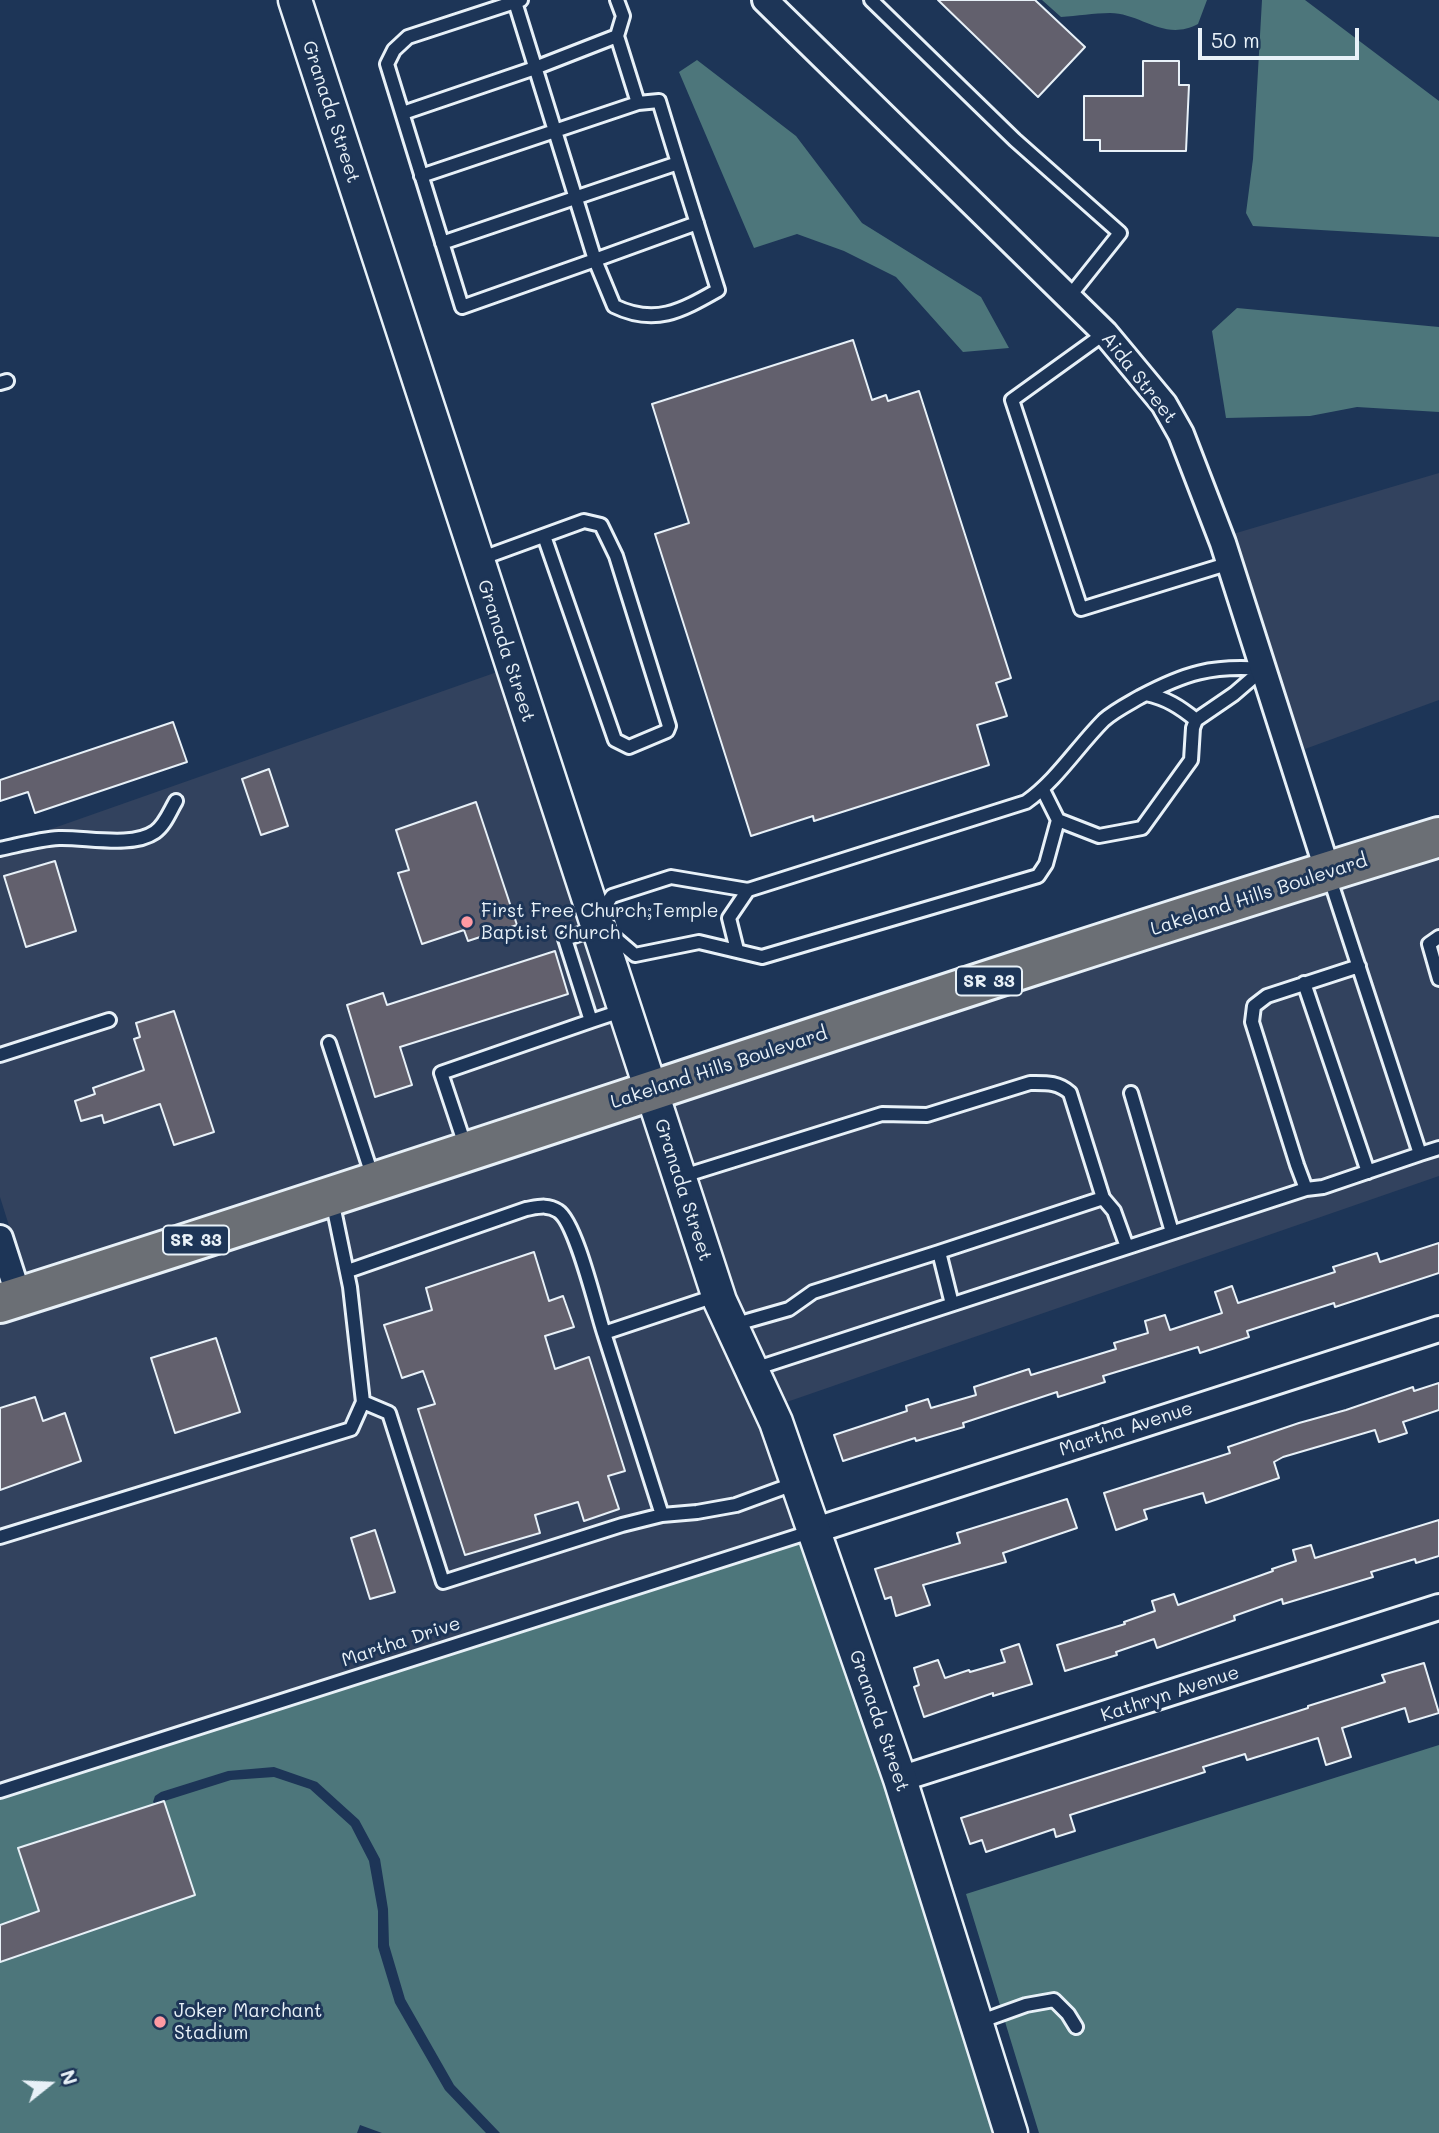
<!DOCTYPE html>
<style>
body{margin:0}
#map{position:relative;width:1439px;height:2133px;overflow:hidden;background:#1d3557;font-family:Mali,sans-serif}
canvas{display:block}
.north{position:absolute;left:14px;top:2049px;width:70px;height:70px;-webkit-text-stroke:5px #1d3557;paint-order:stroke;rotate:72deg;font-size:19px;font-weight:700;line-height:28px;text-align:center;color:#e8f1f8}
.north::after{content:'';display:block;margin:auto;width:24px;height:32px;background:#e8f1f8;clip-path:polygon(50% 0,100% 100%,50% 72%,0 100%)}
.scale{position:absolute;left:1198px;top:28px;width:161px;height:32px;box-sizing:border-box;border:4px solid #e8f1f8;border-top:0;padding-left:9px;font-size:21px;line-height:24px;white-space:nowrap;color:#e8f1f8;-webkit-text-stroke:5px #1d3557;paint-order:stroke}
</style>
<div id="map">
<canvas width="1439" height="2133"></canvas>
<div class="north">N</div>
<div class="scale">50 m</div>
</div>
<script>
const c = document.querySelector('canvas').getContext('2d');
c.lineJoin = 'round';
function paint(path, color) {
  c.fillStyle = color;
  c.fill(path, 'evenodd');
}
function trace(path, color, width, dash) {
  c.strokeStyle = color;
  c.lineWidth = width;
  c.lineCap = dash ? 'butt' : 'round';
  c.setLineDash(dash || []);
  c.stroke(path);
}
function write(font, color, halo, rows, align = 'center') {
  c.font = font + ' Mali,sans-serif';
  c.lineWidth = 6;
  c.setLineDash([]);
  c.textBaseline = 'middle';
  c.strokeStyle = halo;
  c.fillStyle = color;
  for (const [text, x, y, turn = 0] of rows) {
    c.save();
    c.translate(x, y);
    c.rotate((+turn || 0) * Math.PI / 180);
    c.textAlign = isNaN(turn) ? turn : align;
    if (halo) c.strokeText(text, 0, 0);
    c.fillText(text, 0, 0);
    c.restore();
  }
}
paint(new Path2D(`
 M 1439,473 L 1439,700 L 1305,749 L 1290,710 L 1233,534 Z
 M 500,671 L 635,1083 L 27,1283 L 0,1197 L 0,847 Z
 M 1439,849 L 1439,1176 L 781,1404 L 732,1296 L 666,1096 Z
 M 642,1104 L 765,1426 L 803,1540 L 0,1798 L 0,1314 Z`), '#32425e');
paint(new Path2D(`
 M 1042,0 L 1207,0 L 1198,24 C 1164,42 1141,13 1110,13 C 1094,13 1077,16 1061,17 Z
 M 1262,0 L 1305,0 L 1439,101 L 1439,237 L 1253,226 L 1246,213 L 1253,159 Z
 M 697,60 L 796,136 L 862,223 L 981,297 L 1009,348 L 963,352 L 896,277 L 844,251 L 797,234 L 754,248 L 679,72 Z
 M 1237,308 L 1439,327 L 1439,412 L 1357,407 L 1310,416 L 1226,418 L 1212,331 Z
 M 803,1540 L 888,1783 L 998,2133 L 500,2133 L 454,2085 L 405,1999 L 389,1945 L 388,1909 L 380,1859 L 359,1820 L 317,1782 L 274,1767 L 228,1771 L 161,1792 L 155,1796 L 153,1802 L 155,1804 L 231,1780 L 274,1777 L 310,1789 L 351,1826 L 369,1861 L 378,1911 L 378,1947 L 395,2003 L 445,2090 L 486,2133 L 382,2133 L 360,2125 L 357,2133 L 0,2133 L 0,1798 Z
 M 1439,1745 L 1439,2133 L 1039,2133 L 966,1894 Z`), '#4d767b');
const building = new Path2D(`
 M 938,0 L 1035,0 L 1085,47 L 1038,97 Z
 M 1143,61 L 1179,61 L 1179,85 L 1189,85 L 1186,151 L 1100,151 L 1100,140 L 1084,140 L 1084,96 L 1143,96 Z
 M 853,340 L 872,400 L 886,395 L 888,401 L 919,391 L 1011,678 L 996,683 L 1007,716 L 977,725 L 989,765 L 814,821 L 813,816 L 751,836 L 655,534 L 689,523 L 652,404 Z
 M 173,722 L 187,762 L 35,813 L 28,792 L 0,801 L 0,780 Z
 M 269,769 L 288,826 L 261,835 L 242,779 Z
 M 476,802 L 517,925 L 468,941 L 464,930 L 422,944 L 398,873 L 409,870 L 396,830 Z
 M 55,861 L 76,931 L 26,947 L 4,876 Z
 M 555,951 L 568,994 L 400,1047 L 412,1085 L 375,1097 L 347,1005 L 383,993 L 387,1005 Z
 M 174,1011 L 214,1132 L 174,1145 L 160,1104 L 104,1123 L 102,1115 L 81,1121 L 75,1101 L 95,1094 L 93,1088 L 144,1070 L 134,1039 L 140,1037 L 136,1023 Z
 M 1439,1243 L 1439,1273 L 1335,1307 L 1334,1303 L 1247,1331 L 1249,1337 L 1200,1353 L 1198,1347 L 1103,1376 L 1105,1382 L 1058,1397 L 1057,1392 L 963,1423 L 964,1427 L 916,1441 L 915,1438 L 843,1461 L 834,1435 L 907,1411 L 906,1406 L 928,1399 L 931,1408 L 976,1395 L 974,1387 L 1029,1369 L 1031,1375 L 1116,1349 L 1114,1343 L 1148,1333 L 1145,1321 L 1165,1315 L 1170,1330 L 1222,1313 L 1215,1292 L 1232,1286 L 1238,1303 L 1335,1272 L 1333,1267 L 1377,1253 L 1380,1262 Z
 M 534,1252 L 549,1301 L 563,1296 L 574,1327 L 545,1336 L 555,1369 L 589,1357 L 625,1471 L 608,1476 L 619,1509 L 584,1521 L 578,1502 L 535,1515 L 540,1533 L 465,1555 L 418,1409 L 435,1404 L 423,1371 L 402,1378 L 384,1325 L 432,1310 L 426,1288 Z
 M 216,1338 L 240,1412 L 175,1433 L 151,1358 Z
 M 1439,1383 L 1439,1410 L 1403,1422 L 1407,1433 L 1379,1442 L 1375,1430 L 1283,1457 L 1274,1462 L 1279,1478 L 1206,1503 L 1203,1493 L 1144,1510 L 1147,1519 L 1116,1530 L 1104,1493 L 1230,1453 L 1228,1447 L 1299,1423 L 1346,1410 L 1413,1387 L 1414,1391 Z
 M 35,1397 L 43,1421 L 65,1413 L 81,1461 L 0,1490 L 0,1408 Z
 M 1067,1499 L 1077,1528 L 1003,1553 L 1006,1562 L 923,1585 L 930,1605 L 896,1616 L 891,1597 L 885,1599 L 875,1569 L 960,1543 L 957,1533 Z
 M 1439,1520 L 1439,1556 L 1416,1563 L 1415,1559 L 1371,1572 L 1373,1577 L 1283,1604 L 1282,1599 L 1234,1616 L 1235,1620 L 1157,1648 L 1154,1639 L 1116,1652 L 1117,1655 L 1065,1671 L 1057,1645 L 1125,1624 L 1124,1622 L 1155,1611 L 1152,1601 L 1174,1594 L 1178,1605 L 1273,1571 L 1272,1569 L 1296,1561 L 1293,1550 L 1311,1545 L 1315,1558 Z
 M 375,1530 L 395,1592 L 370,1599 L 351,1538 Z
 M 1019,1644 L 1032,1684 L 993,1696 L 993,1693 L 924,1717 L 914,1687 L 919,1685 L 914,1668 L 938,1660 L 945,1678 L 969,1670 L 970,1672 L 1005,1662 L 1001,1650 Z
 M 1424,1663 L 1439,1713 L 1409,1722 L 1405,1708 L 1342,1728 L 1351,1757 L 1326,1765 L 1318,1738 L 1247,1760 L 1245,1754 L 1203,1767 L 1205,1772 L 1070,1815 L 1075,1831 L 1056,1837 L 1054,1829 L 986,1852 L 982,1840 L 970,1844 L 961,1818 L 1308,1708 L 1308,1706 L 1385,1682 L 1382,1675 Z
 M 164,1801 L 195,1895 L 0,1962 L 0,1925 L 39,1911 L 18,1848 Z`);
paint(building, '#62606d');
trace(building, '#e8f1f8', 2);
const service = new Path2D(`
 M 617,0 L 623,16 L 617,36 L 638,103 L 659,101 C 678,164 698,227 718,290 C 681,311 655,326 614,306 L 595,260 L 697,223
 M 871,0 L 1015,140 L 1120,233 L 1069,297
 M 515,2 L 595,260 L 462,307 L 387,64 L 394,50 L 408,37 L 521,0
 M 403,113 L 535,68 L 617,36
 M 421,176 L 638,103
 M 442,243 L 678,163
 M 1105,333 L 1012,400 L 1081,609 L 1230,563
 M 0,383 L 7,381
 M 477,560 L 584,521 L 601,525 L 616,556 L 669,726 L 667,731 L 629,747 L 615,740 L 544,536
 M 1146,694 C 1166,698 1180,707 1196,720
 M 1043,790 L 1058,820 L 1099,836 L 1142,828 L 1191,760 L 1193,728 L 1196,720 L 1234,694 L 1263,669
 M 0,849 C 19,845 39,839 59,838 C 86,837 132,848 155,832 C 165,825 170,811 176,801
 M 1329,876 L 1420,1154 L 1439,1148
 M 598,916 L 612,896 L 671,877 L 748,890 L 1026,802 C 1057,780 1077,747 1104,720 C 1114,711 1128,704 1140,697 C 1185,673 1212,665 1263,669
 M 607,931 L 635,955 L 699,942 L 762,957 L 1038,876 L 1046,864 L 1058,820
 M 1439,937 L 1429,944 L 1439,979
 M 737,950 L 729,918 L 748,890
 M 1359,966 L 1267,996 L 1254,1006 L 1252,1022 L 1297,1165 L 1306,1189 L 1323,1187 L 1420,1154
 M 1304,983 L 1368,1172
 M 591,1021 L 624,1010
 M 329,1043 L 373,1178
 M 0,1055 L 109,1020
 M 1131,1093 L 1172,1232
 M 466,1148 L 441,1073 L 591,1021 L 565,939 L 597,928
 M 680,1177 L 882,1114 L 927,1115 L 1030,1083 C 1046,1083 1058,1082 1070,1093 L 1103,1198
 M 939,1252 L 1103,1198 L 1114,1211 L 1127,1247
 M 348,1271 L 526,1209 C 538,1207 548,1204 558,1211 C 576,1222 596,1309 604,1333 L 718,1295
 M 733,1325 L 789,1309 L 813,1292 L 939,1252 L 952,1304
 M 604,1333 L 662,1515
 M 751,1370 L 1306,1189
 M 363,1402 L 389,1413 L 443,1582 L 622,1525 L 662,1515 L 697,1512 L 736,1505 L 796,1483
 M 0,1537 L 351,1429 L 363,1402 L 350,1287 L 332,1200
 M 0,1791 L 813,1531
 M 976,2023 L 1026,2005 L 1054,2000 L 1068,2014 L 1076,2027`);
const minor = new Path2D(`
 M 765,0 L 1105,333 L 1164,404 L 1181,434 L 1223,543 L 1328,872
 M 0,1238 L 19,1297
 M 813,1531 L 1439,1329
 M 900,1779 L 1439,1607`);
const tertiary = new Path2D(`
 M 295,0 L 720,1301 L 776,1422 L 900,1779 L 1011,2133`);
const primary = new Path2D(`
 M 0,1303 C 481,1151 957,985 1439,837`);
trace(service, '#e8f1f8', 18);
trace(minor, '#e8f1f8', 30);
trace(tertiary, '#e8f1f8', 37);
trace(primary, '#e8f1f8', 44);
trace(service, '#1d3557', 12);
trace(minor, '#1d3557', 24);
trace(tertiary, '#1d3557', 32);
trace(primary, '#6b6f75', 38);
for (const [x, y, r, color] of [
 [467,922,7,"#ff9aa2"],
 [160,2022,7,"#ff9aa2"]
]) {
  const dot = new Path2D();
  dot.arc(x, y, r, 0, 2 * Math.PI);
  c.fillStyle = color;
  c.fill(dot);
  trace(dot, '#1d3557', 2.5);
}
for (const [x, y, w] of [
 [989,981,66],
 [196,1240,66]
]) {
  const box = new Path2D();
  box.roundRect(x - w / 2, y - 14.5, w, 29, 5);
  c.fillStyle = '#1d3557';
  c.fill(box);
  trace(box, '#e8f1f8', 2);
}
write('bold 18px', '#e8f1f8', null, [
 ["SR 33",989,981],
 ["SR 33",196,1240]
]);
write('19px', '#e8f1f8', '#1d3557', [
 ["Granada Street",331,112,72],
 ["Aida Street",1139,378,52],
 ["Granada Street",506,651,72],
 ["Lakeland Hills Boulevard",1259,895,-18],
 ["Lakeland Hills Boulevard",719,1068,-18],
 ["Granada Street",683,1190,72],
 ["Martha Avenue",1126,1429,-18],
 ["Martha Drive",401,1642,-18],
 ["Kathryn Avenue",1170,1694,-18],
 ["Granada Street",879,1721,71]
]);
write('19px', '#e8f1f8', '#1d3557', [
 ["First Free Church;Temple",481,911],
 ["Baptist Church",481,933],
 ["Joker Marchant",174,2011],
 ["Stadium",174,2033]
], 'left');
</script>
